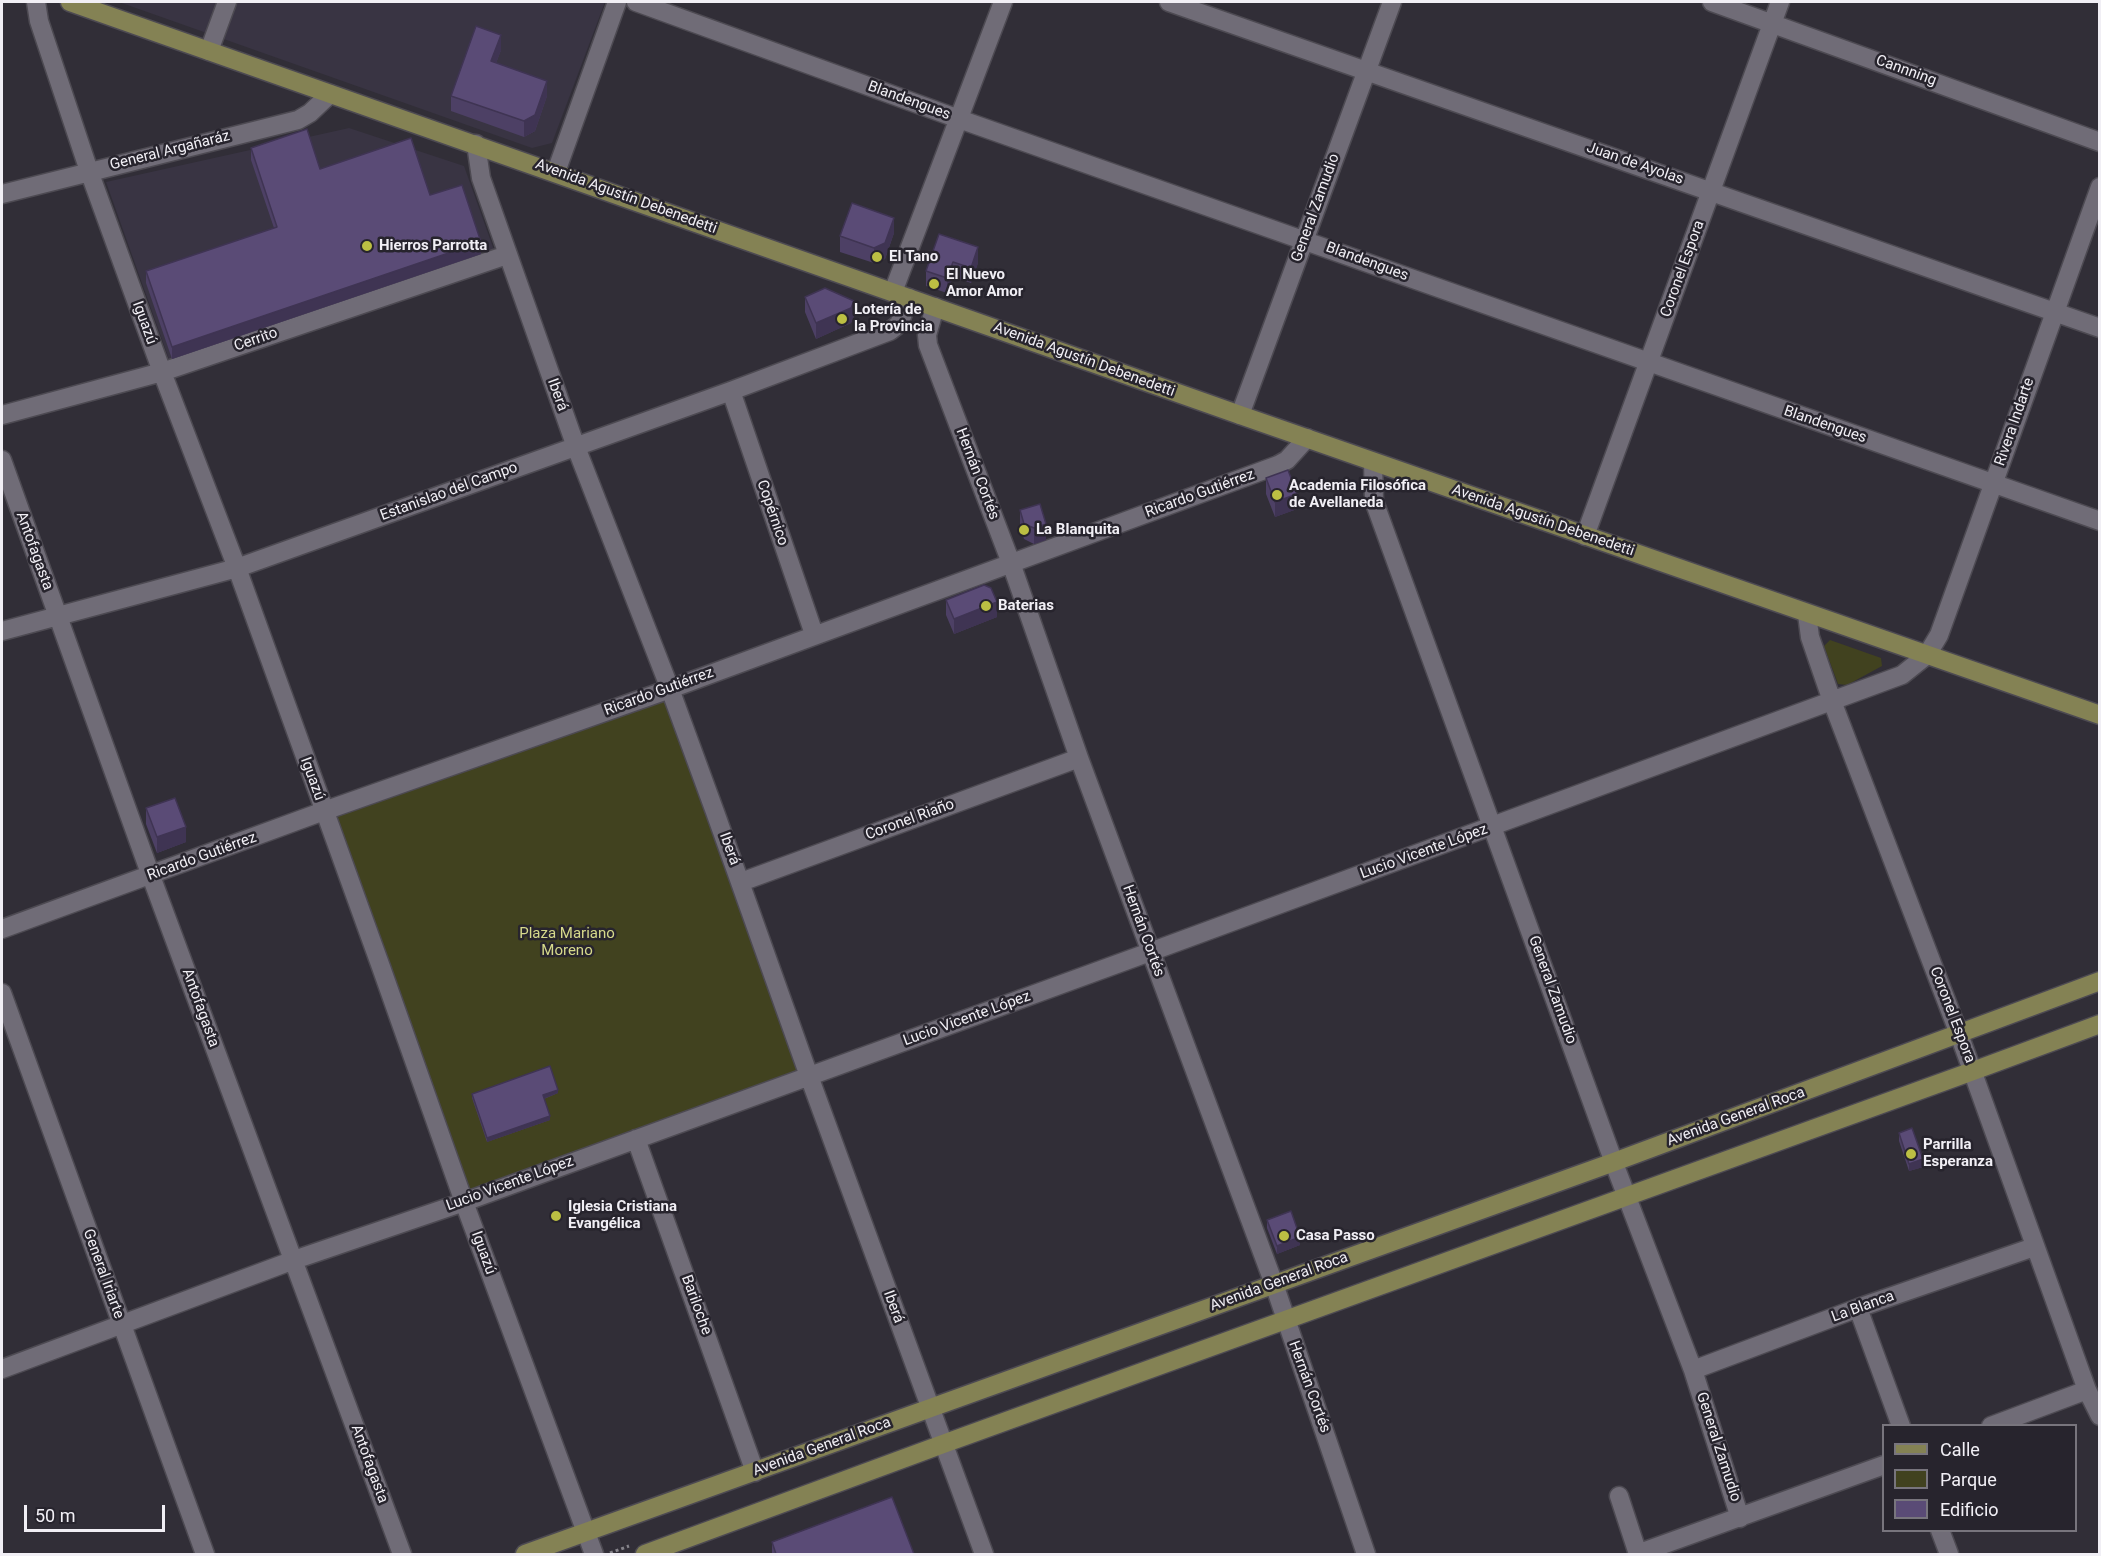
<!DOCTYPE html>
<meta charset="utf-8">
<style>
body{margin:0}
#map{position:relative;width:2101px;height:1556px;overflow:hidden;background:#312e37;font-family:Roboto,sans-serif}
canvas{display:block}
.frame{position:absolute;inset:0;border:3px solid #f1eff5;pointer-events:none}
.legend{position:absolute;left:1882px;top:1424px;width:195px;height:108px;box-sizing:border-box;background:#27242d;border:2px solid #78757d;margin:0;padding:8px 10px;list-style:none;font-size:18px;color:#f1eff5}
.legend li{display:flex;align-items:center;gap:12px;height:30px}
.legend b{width:30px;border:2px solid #78757d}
.scale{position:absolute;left:24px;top:1505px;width:141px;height:27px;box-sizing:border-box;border:3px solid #f1eff5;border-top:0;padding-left:8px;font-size:18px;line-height:21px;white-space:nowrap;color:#f1eff5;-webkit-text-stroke:4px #27242d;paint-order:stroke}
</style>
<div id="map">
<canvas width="2101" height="1556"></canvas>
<div class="frame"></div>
<ul class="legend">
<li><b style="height:8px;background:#848254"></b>Calle</li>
<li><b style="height:16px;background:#41421f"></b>Parque</li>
<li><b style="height:16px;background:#5a4b76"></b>Edificio</li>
</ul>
<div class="scale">50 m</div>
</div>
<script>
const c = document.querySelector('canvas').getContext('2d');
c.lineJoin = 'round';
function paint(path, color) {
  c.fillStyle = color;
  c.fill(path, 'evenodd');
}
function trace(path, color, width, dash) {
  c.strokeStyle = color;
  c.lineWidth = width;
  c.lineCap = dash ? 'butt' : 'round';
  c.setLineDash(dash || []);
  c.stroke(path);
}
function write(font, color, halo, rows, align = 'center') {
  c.font = font + ' Roboto,sans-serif';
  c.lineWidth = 5;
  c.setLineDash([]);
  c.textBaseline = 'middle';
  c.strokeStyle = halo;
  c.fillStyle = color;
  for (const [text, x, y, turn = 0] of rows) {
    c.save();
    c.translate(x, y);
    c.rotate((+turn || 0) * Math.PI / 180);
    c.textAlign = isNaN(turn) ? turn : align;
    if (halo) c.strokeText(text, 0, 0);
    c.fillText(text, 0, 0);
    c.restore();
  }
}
paint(new Path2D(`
 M 119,2 L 605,2 L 552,143 L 532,148 Z
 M 349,128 L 464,166 L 494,250 L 170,362 L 106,182 Z`), '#393443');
paint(new Path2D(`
 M 1830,640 L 1881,658 L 1882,666 L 1847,685 L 1838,684 L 1824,646 Z
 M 670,689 L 809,1076 L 464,1202 L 324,811 Z`), '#41421f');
const street = new Path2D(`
 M 36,2 L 39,21 L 89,171 L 162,372 L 237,568 L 381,967 L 464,1202 L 594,1554
 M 636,2 L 959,119 L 2100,521
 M 1169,2 L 2100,328
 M 1712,2 L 2100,142
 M 209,51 L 227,2
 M 476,144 L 481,178 L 576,447 L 670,689 L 715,812 L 809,1076 L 984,1554
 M 556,172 L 617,2
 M 2,194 L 298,120 L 310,113 L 330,94
 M 893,292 L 1003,2
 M 935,307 L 927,335 L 928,345 L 1011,563 L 1079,758 L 1274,1284 L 1366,1554
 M 731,391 L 814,634
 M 2,415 L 162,372 L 507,255
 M 1240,415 L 1392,2
 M 2,460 L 151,876 L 402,1554
 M 1373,462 L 1374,501 L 1617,1171 L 1693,1370 L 1740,1518
 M 1585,536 L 1780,2
 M 1807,614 L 1810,637 L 1832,701 L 1959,1034 L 2087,1390 L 2100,1416
 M 2,631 L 237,568 L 731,391 L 890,331 L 899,324 L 909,298
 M 741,882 L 1079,758
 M 2,929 L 324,811 L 670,689 L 1278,465 L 1287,460 L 1307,438
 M 2,993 L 205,1554
 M 636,1139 L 755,1472
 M 1858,1308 L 1901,1426
 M 2,1369 L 294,1260 L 464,1202 L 1150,952 L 1902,675 L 1927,655 L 1939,635 L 2100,187
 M 1693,1370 L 1858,1308 L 2034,1247
 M 1991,1426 L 2087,1390
 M 1619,1496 L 1638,1554
 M 1940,1530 L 1949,1554
 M 1637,1554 L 1884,1465`);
const secondary = new Path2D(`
 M 70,2 L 1240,415 L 2100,715
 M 525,1554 L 1614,1162 L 2100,981
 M 645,1554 L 943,1444 L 1973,1071 L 2100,1024`);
trace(street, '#4d4a52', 21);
trace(secondary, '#4d4a52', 21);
trace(new Path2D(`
 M 610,1553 L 629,1546`), '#86848b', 3, [3, 3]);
trace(street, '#706c77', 18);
trace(secondary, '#848254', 18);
paint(new Path2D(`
 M 501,50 L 496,63 L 547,96 L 535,131 L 524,137 L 451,111 L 451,96 Z
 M 251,148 L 320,169 L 430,195 L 481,254 L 172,359 L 146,283 L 146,271 L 274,228 L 251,160 Z
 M 894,233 L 885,259 L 874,263 L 840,252 L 840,236 Z
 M 939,234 L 978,263 L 971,283 L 953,277 L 947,293 L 926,286 L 926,271 Z
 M 805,297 L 854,316 L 851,323 L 816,339 L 805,312 Z
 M 1266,478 L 1297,509 L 1275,517 L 1266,494 Z
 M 1020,510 L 1046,540 L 1034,544 L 1024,539 L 1020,525 Z
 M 946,600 L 997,617 L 954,634 L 946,615 Z
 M 146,808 L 186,842 L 157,853 L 146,824 Z
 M 558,1093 L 544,1099 L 550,1120 L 487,1142 L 472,1098 L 472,1094 Z
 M 1899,1133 L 1923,1167 L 1909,1171 L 1899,1141 Z
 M 1267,1220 L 1300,1245 L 1277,1254 L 1267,1228 Z
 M 772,1542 L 914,1554 L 772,1554 Z`), '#4d4065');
paint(new Path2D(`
 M 501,35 L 501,50 L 491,77 L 491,61 Z
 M 547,81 L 547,96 L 535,131 L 524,137 L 524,121 Z
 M 894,218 L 894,233 L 885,259 L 874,263 L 874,248 Z
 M 481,242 L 481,254 L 172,359 L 172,347 Z
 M 978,247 L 978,263 L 971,283 L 971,268 Z
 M 953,262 L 953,277 L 947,293 L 947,278 Z
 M 854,301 L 854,316 L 851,323 L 816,339 L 816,323 Z
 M 1297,494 L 1297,509 L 1275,517 L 1275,502 Z
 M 1046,524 L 1046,540 L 1034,544 L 1034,528 Z
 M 997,602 L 997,617 L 954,634 L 954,619 Z
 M 186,827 L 186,842 L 157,853 L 157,837 Z
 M 558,1090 L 558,1093 L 543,1099 L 543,1095 Z
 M 550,1116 L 550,1120 L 487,1142 L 487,1138 Z
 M 1923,1159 L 1923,1167 L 1909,1171 L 1909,1164 Z
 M 1300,1237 L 1300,1245 L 1277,1254 L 1277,1246 Z`), '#3f3453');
const building = new Path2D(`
 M 476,26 L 501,35 L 491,61 L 547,81 L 535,115 L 524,121 L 451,96 Z
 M 307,129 L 320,169 L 411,138 L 430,195 L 462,185 L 481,242 L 172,347 L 146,271 L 277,227 L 251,148 Z
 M 852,203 L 894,218 L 885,243 L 874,248 L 840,236 Z
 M 939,234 L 978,247 L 971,268 L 953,262 L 947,278 L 926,271 Z
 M 825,288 L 854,301 L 851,308 L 816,323 L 805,297 Z
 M 1288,470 L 1297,494 L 1275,502 L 1266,478 Z
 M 1040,504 L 1046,524 L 1034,528 L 1024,524 L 1020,510 Z
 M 984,585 L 991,588 L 997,602 L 954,619 L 946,600 Z
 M 175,798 L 186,827 L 157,837 L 146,808 Z
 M 550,1066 L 558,1090 L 543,1095 L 550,1116 L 487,1138 L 472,1094 Z
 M 1912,1128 L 1923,1159 L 1909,1164 L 1899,1133 Z
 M 1291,1211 L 1300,1237 L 1277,1246 L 1267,1220 Z
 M 892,1497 L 914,1554 L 776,1554 L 772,1542 Z`);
paint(building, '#5a4b76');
trace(building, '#3f3453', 1.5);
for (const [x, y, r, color] of [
 [367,246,6,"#bcbf43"],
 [877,257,6,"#bcbf43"],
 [934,284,6,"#bcbf43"],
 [842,319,6,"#bcbf43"],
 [1277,495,6,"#bcbf43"],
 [1024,530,6,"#bcbf43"],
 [986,606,6,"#bcbf43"],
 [1911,1154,6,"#bcbf43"],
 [556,1216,6,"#bcbf43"],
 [1284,1236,6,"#bcbf43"]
]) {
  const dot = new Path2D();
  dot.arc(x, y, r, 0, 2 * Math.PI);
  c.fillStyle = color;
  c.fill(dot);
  trace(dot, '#27242d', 2);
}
write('15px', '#f1eff5', '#27242d', [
 ["Cannning",1906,71,20],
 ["Blandengues",909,101,20],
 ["General Argañaráz",170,151,-14],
 ["Juan de Ayolas",1635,164,19],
 ["Avenida Agustín Debenedetti",626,197,20],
 ["General Zamudio",1316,208,-70],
 ["Blandengues",1367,262,20],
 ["Coronel Espora",1683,269,-70],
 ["Iguazú",144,323,70],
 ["Cerrito",256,340,-19],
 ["Avenida Agustín Debenedetti",1084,360,20],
 ["Iberá",557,395,70],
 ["Rivera Indarte",2015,422,-71],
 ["Blandengues",1825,425,19],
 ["Hernán Cortés",977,474,69],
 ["Estanislao del Campo",449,492,-20],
 ["Ricardo Gutiérrez",1200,494,-20],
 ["Copérnico",772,513,71],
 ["Avenida Agustín Debenedetti",1543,521,19],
 ["Antofagasta",34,551,70],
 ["Ricardo Gutiérrez",659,692,-20],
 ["Iguazú",312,779,70],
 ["Coronel Riaño",910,820,-20],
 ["Iberá",729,849,70],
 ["Lucio Vicente López",1424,852,-20],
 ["Ricardo Gutiérrez",202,857,-20],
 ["Hernán Cortés",1143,931,70],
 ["General Zamudio",1552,990,70],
 ["Antofagasta",200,1008,70],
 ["Coronel Espora",1952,1015,69],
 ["Lucio Vicente López",967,1019,-20],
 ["Avenida General Roca",1736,1117,-20],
 ["Lucio Vicente López",510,1184,-20],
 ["Iguazú",483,1253,70],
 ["General Iriarte",103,1274,70],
 ["Avenida General Roca",1279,1282,-20],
 ["Bariloche",696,1305,70],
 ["Iberá",893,1307,70],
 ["La Blanca",1863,1307,-20],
 ["Hernán Cortés",1309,1387,70],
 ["Avenida General Roca",822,1447,-20],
 ["General Zamudio",1718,1447,72],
 ["Antofagasta",369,1464,70]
]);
write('bold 15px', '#f1eff5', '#27242d', [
 ["Hierros Parrotta",379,246],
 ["El Tano",889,257],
 ["El Nuevo",946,275],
 ["Amor Amor",946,292],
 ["Lotería de",854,310],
 ["la Provincia",854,327],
 ["Academia Filosófica",1289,486],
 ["de Avellaneda",1289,503],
 ["La Blanquita",1036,530],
 ["Baterias",998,606],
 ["Parrilla",1923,1145],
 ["Esperanza",1923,1162],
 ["Iglesia Cristiana",568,1207],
 ["Evangélica",568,1224],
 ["Casa Passo",1296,1236]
], 'left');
write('15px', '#d6d98b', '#27242d', [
 ["Plaza Mariano",567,934],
 ["Moreno",567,951]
]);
</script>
